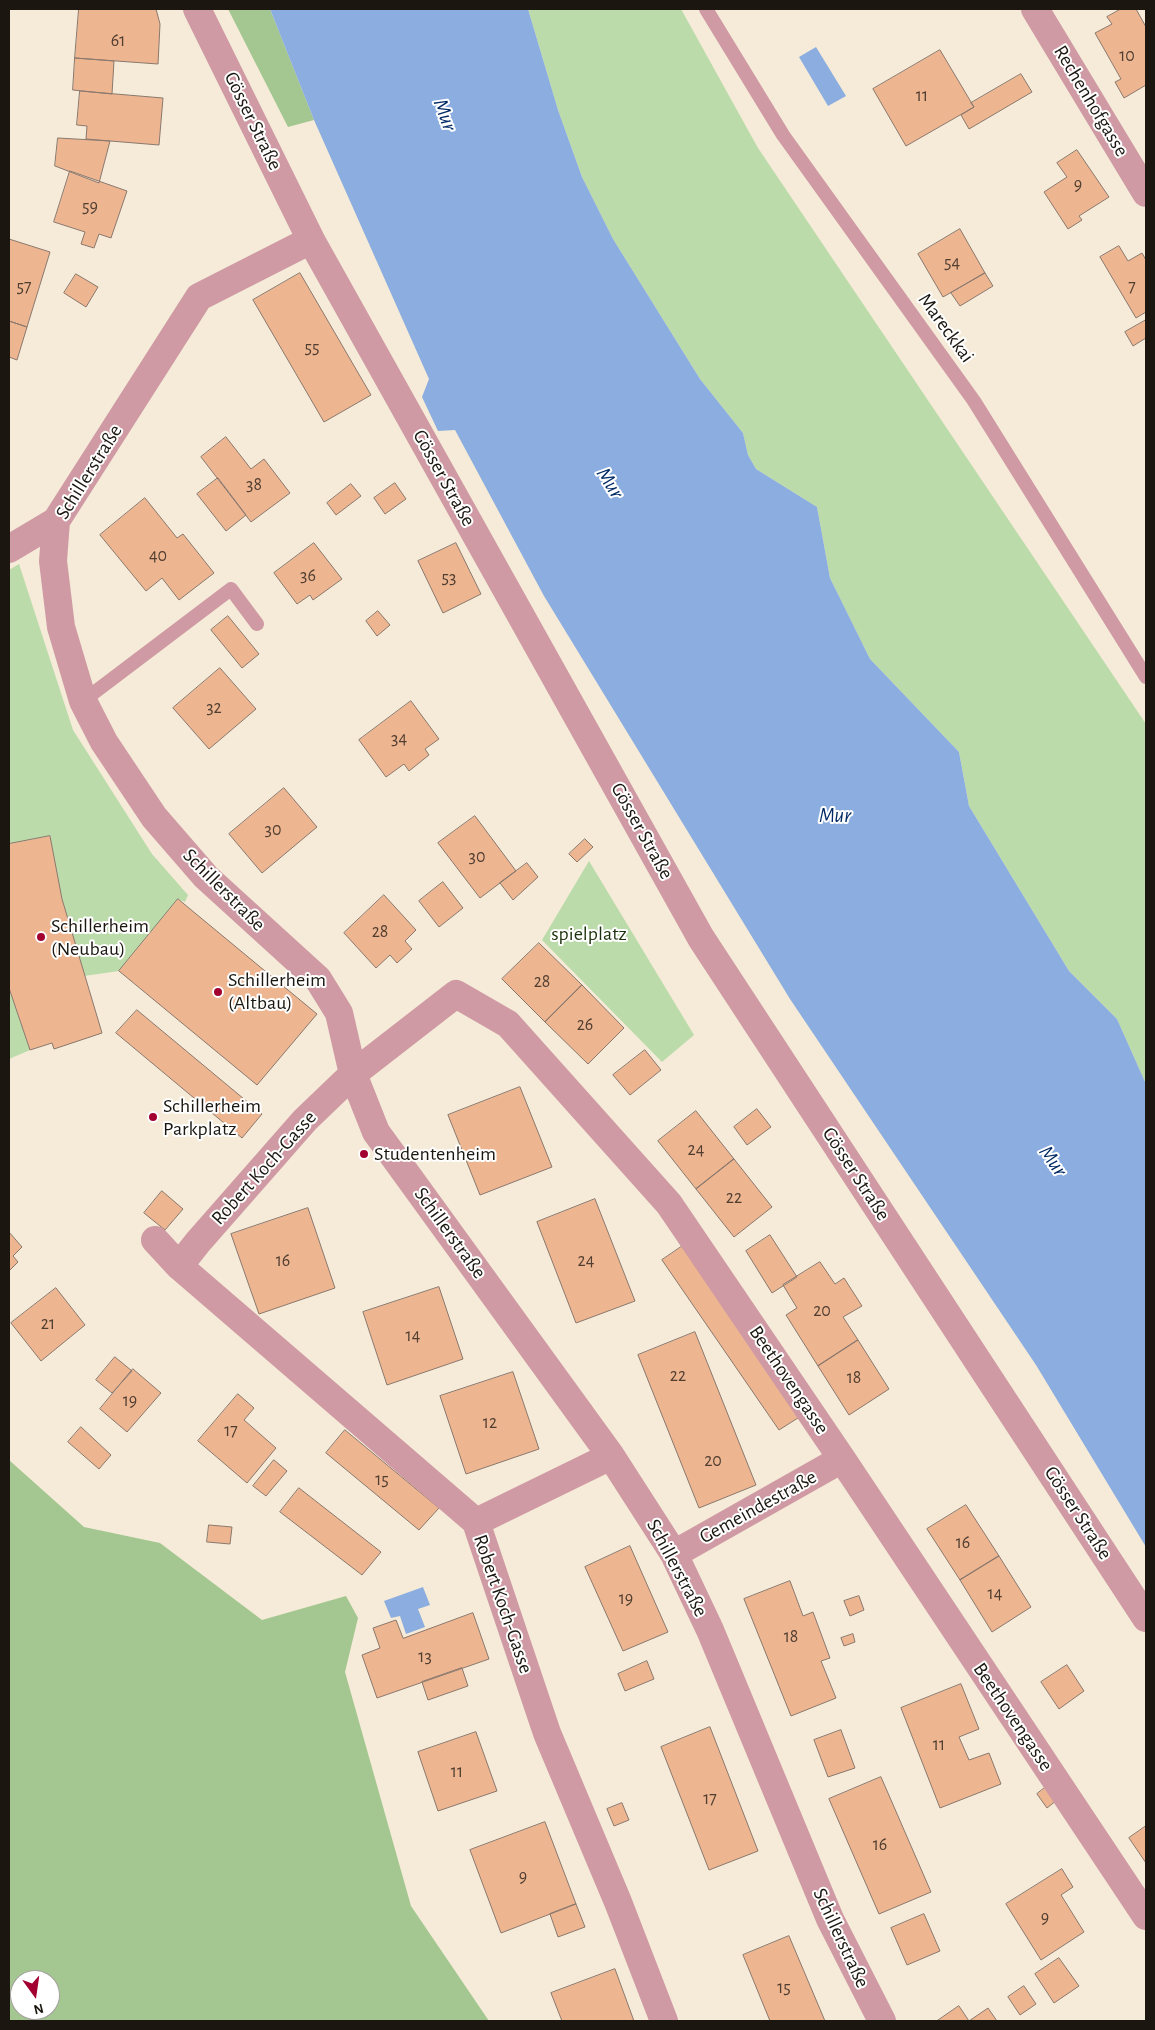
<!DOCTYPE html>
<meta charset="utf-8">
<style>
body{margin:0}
#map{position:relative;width:1155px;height:2030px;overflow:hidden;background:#f5ebd8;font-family:"Alegreya Sans",sans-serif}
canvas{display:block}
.frame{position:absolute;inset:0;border:10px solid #1b1710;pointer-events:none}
.north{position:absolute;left:10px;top:1970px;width:50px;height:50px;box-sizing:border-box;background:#fff;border:1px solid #a4a29f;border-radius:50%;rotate:166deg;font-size:14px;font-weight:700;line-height:20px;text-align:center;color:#1b1710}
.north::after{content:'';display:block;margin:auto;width:18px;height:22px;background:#a10031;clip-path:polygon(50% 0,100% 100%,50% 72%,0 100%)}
</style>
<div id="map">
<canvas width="1155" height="2030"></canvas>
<div class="frame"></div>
<div class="north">N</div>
</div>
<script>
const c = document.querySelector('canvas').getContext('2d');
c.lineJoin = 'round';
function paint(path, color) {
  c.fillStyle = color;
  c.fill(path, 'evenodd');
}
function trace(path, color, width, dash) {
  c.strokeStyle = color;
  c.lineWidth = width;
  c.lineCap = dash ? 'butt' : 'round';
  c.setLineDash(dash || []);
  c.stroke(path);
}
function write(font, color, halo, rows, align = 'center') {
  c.font = font + ' "Alegreya Sans",sans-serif';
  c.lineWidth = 4;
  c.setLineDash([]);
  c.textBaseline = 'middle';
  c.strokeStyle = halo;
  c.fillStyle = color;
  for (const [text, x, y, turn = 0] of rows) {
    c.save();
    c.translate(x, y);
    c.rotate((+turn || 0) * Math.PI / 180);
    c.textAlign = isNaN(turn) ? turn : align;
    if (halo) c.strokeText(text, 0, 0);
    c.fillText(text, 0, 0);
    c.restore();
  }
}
paint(new Path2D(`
 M 528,9 L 681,9 L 758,148 L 1146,724 L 1146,1084 L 1117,1019 L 1069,971 L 969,806 L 959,752 L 870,659 L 830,578 L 817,507 L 756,469 L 748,455 L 743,433 L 700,379 L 613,239 L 582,177 L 558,110 Z
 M 19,564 L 73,730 L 152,854 L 188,895 L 185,902 L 178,899 L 119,971 L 84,976 L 62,899 L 50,836 L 9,844 L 9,570 Z
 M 589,861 L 694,1035 L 662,1062 L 542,940 Z
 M 9,988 L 30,1050 L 9,1059 Z`), '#bcdbaa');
paint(new Path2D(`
 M 228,9 L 270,9 L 314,120 L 288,127 Z
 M 9,1460 L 84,1527 L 160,1543 L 262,1620 L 346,1596 L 358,1618 L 345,1672 L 411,1906 L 489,2021 L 9,2021 ZM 20,1980 L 50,1980 L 50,2010 L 20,2010 Z`), '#a4c791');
paint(new Path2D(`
 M 270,9 L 528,9 L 558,110 L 582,177 L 613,239 L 700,379 L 743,433 L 748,455 L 756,469 L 817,507 L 830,578 L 870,659 L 959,752 L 969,806 L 1069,971 L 1117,1019 L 1146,1084 L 1146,1547 L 1036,1365 L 790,999 L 544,596 L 455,430 L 438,431 L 422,397 L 429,379 L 314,120 Z
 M 816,47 L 846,96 L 828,106 L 799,57 Z
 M 423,1587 L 430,1605 L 418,1609 L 425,1627 L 406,1634 L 400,1616 L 391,1618 L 384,1601 Z`), '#8baddf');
const building = new Path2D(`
 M 79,9 L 156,9 L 160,24 L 158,64 L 75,58 Z
 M 1121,9 L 1136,9 L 1146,27 L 1146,85 L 1124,98 L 1115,82 L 1121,79 L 1095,33 L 1112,24 L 1107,17 Z
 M 940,50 L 974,107 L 906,146 L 873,89 Z
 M 75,58 L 114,61 L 112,94 L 73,90 Z
 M 1021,74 L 1032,92 L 969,129 L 961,115 L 974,107 L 971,103 Z
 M 80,91 L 163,98 L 159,145 L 86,139 L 87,126 L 77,125 Z
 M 58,138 L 110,141 L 99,183 L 55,166 Z
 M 1077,150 L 1109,197 L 1079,216 L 1082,220 L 1068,229 L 1044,192 L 1067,177 L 1057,163 Z
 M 70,171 L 127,191 L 111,238 L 99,234 L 94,248 L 81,244 L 85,232 L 54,222 Z
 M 960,229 L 985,273 L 943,297 L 918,254 Z
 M 9,239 L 50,252 L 27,327 L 9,321 Z
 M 1119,246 L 1128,261 L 1142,253 L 1146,260 L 1146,312 L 1136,318 L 1100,257 Z
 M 300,273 L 371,395 L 324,422 L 253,300 Z
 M 985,273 L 993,286 L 960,306 L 951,293 Z
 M 76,274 L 98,287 L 86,307 L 64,293 Z
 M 1146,320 L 1146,338 L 1133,346 L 1125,332 Z
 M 9,321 L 27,327 L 17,360 L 9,357 Z
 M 226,437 L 251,469 L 264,459 L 290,493 L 251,522 L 201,457 Z
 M 218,478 L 246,515 L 226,531 L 197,494 Z
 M 395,483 L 406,499 L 385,514 L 374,498 Z
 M 351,484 L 361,496 L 336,515 L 327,503 Z
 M 145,498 L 177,538 L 183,534 L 214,573 L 179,600 L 162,578 L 146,591 L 100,535 Z
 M 314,543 L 342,579 L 313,600 L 310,595 L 297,604 L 274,573 Z
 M 456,543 L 481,594 L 443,613 L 418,561 Z
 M 378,611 L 390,625 L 377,636 L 366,621 Z
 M 228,616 L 259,654 L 242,668 L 211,630 Z
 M 220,668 L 256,709 L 209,749 L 173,708 Z
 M 411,701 L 439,739 L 425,749 L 429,755 L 409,771 L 404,764 L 386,777 L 359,740 Z
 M 284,788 L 317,827 L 262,873 L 229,834 Z
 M 475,816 L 516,871 L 480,898 L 438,843 Z
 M 50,836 L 62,899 L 102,1033 L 54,1049 L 52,1043 L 30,1050 L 9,988 L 9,844 Z
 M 585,839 L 593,847 L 577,862 L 569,854 Z
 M 527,863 L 538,877 L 513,900 L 500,883 Z
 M 443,882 L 463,908 L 439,927 L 419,901 Z
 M 384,895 L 416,930 L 405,941 L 412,949 L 397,963 L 390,955 L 376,968 L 344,933 Z
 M 178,899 L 317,1014 L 257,1085 L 119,971 Z
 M 539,943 L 582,985 L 545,1022 L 502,979 Z
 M 582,985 L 624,1028 L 588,1064 L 545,1022 Z
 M 137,1010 L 262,1114 L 242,1138 L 116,1033 Z
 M 645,1050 L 661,1070 L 630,1095 L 613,1075 Z
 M 520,1087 L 552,1167 L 480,1195 L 448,1115 Z
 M 757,1109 L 771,1127 L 747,1145 L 734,1127 Z
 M 696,1111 L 734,1159 L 696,1189 L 658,1141 Z
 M 734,1159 L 772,1207 L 734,1237 L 696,1189 Z
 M 162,1191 L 183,1209 L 165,1230 L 144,1213 Z
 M 595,1199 L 635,1301 L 576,1323 L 537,1222 Z
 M 308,1208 L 335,1288 L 259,1314 L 231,1234 Z
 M 9,1232 L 22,1247 L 13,1256 L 18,1262 L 9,1271 Z
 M 770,1235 L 797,1277 L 772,1293 L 746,1251 Z
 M 684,1245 L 801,1416 L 779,1430 L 662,1260 Z
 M 820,1262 L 835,1284 L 844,1278 L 862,1306 L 843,1317 L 858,1340 L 818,1366 L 786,1315 L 797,1308 L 783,1285 Z
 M 439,1287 L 463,1359 L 387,1385 L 363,1312 Z
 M 56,1288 L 85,1325 L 41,1361 L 11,1323 Z
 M 695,1332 L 756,1485 L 699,1508 L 638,1355 Z
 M 858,1340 L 889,1389 L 849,1415 L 818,1366 Z
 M 115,1357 L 132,1371 L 112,1393 L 96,1380 Z
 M 133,1369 L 161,1393 L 127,1432 L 100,1409 Z
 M 513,1372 L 539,1449 L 466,1474 L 440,1396 Z
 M 238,1394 L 254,1408 L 244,1420 L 276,1448 L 247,1483 L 198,1441 Z
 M 81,1427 L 111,1455 L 99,1469 L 68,1442 Z
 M 345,1430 L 439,1508 L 419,1530 L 326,1453 Z
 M 274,1460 L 287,1471 L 266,1496 L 253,1486 Z
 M 299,1488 L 381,1552 L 362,1575 L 280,1512 Z
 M 966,1505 L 999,1556 L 960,1580 L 927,1529 Z
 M 209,1525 L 232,1527 L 230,1544 L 207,1542 Z
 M 630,1546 L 668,1632 L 623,1651 L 585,1567 Z
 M 999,1556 L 1031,1607 L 992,1632 L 960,1580 Z
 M 790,1581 L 803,1616 L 813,1612 L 830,1658 L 821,1661 L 836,1698 L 791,1716 L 744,1599 Z
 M 859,1596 L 864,1610 L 850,1616 L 844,1601 Z
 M 473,1613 L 489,1659 L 377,1698 L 362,1655 L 380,1648 L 373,1628 L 396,1620 L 403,1638 Z
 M 853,1634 L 855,1642 L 844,1646 L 841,1638 Z
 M 647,1661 L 654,1679 L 625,1691 L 618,1674 Z
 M 1067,1665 L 1084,1691 L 1059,1709 L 1041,1682 Z
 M 462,1668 L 468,1686 L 428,1700 L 422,1682 Z
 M 961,1684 L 979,1729 L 959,1737 L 969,1760 L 989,1753 L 1001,1784 L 940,1808 L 901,1708 Z
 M 710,1727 L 758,1851 L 709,1870 L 661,1747 Z
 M 841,1730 L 855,1768 L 828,1777 L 814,1740 Z
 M 476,1732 L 497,1791 L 438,1811 L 418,1752 Z
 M 881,1777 L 931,1892 L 879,1914 L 829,1799 Z
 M 1047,1786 L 1057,1800 L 1047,1808 L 1037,1794 Z
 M 622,1803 L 629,1820 L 614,1826 L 607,1809 Z
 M 545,1822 L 576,1904 L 501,1933 L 470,1850 Z
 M 1146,1826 L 1146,1863 L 1129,1838 Z
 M 1062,1869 L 1073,1887 L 1061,1895 L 1084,1932 L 1041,1960 L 1006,1904 Z
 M 576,1904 L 585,1927 L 558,1937 L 550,1914 Z
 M 924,1914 L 940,1951 L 907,1965 L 891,1928 Z
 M 789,1936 L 825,2021 L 770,2021 L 743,1955 Z
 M 1059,1958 L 1079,1986 L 1054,2003 L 1035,1974 Z
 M 615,1969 L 634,2021 L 562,2021 L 551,1993 Z
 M 1024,1986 L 1036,2004 L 1020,2015 L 1008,1997 Z
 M 959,2006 L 969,2021 L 988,2008 L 997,2021 L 937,2021 Z`);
paint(building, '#eeb591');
trace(building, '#8a786d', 1);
trace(new Path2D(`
 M 706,9 L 783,135 L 974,401 L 1146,677
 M 83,701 L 231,589 L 257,624`), '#cf9aa4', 14);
trace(new Path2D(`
 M 197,9 L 311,240 L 701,938 L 1146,1618
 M 1035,9 L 1146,193
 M 311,240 L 199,297 L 56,521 L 53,561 L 61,627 L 83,701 L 104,742 L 154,817 L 206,877 L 318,979 L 339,1013 L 353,1074 L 376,1132 L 611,1456 L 674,1554 L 710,1630 L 830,1919 L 882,2021
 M 9,549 L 56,521
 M 155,1240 L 179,1266
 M 476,1522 L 611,1456
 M 674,1554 L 842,1459
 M 664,2021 L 618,1902 L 547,1733 L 476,1522 L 179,1266 L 198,1242 L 305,1120 L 353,1074 L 456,994 L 508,1024 L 669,1204 L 842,1459 L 1146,1916`), '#cf9aa4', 28);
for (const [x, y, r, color] of [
 [41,937,5,"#a10031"],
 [218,992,5,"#a10031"],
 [153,1117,5,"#a10031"],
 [364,1154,5,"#a10031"]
]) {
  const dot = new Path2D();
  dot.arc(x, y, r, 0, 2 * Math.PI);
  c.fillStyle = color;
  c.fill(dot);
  trace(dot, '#fff', 2);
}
write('18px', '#503e30', null, [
 ["61",118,41],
 ["10",1127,56],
 ["11",922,96],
 ["9",1078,185],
 ["59",90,207],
 ["54",952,263],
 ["57",24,287],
 ["7",1132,287],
 ["55",312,348],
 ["38",254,485],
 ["40",158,556],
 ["36",308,576],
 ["53",449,578],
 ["32",214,708],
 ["34",399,739],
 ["30",273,830],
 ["30",477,857],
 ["28",380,932],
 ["28",542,982],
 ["26",585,1025],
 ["24",696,1150],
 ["22",734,1198],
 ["16",283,1261],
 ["24",586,1261],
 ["20",822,1311],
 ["21",48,1324],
 ["14",413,1336],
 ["22",678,1376],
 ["18",854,1378],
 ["19",130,1401],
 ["12",490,1423],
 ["17",231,1431],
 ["20",713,1461],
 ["15",382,1480],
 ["16",963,1543],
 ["14",995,1594],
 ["19",626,1599],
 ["18",791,1637],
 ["13",425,1657],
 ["11",939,1745],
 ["11",457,1772],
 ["17",710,1799],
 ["16",880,1845],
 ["9",523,1877],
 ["9",1045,1918],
 ["15",784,1988]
]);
write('20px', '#1b1710', '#fff', [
 ["Rechenhofgasse",1091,101,59],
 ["Gösser Straße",253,121,64],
 ["Mareckkai",946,328,54],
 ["Schillerstraße",89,472,-58],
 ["Gösser Straße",444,478,61],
 ["Gösser Straße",642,831,61],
 ["Schillerstraße",224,890,45],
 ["Robert Koch-Gasse",264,1168,-48],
 ["Gösser Straße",856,1174,57],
 ["Schillerstraße",450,1233,54],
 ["Beethovengasse",789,1380,56],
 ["Gemeindestraße",758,1507,-29],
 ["Gösser Straße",1078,1513,57],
 ["Schillerstraße",677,1568,62],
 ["Robert Koch-Gasse",503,1604,71],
 ["Beethovengasse",1013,1717,56],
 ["Schillerstraße",841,1938,65]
]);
write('20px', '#1b1710', '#fff', [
 ["Schillerheim",51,926],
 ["(Neubau)",51,949],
 ["Schillerheim",228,980],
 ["(Altbau)",228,1003],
 ["Schillerheim",163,1106],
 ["Parkplatz",163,1129],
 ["Studentenheim",374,1154]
], 'left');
write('20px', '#1c320c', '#fff', [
 ["spielplatz",589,934]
]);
write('italic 21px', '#002a64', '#fff', [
 ["Mur",445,115,70],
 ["Mur",610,483,57],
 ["Mur",835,816],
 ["Mur",1053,1161,54]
]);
</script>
